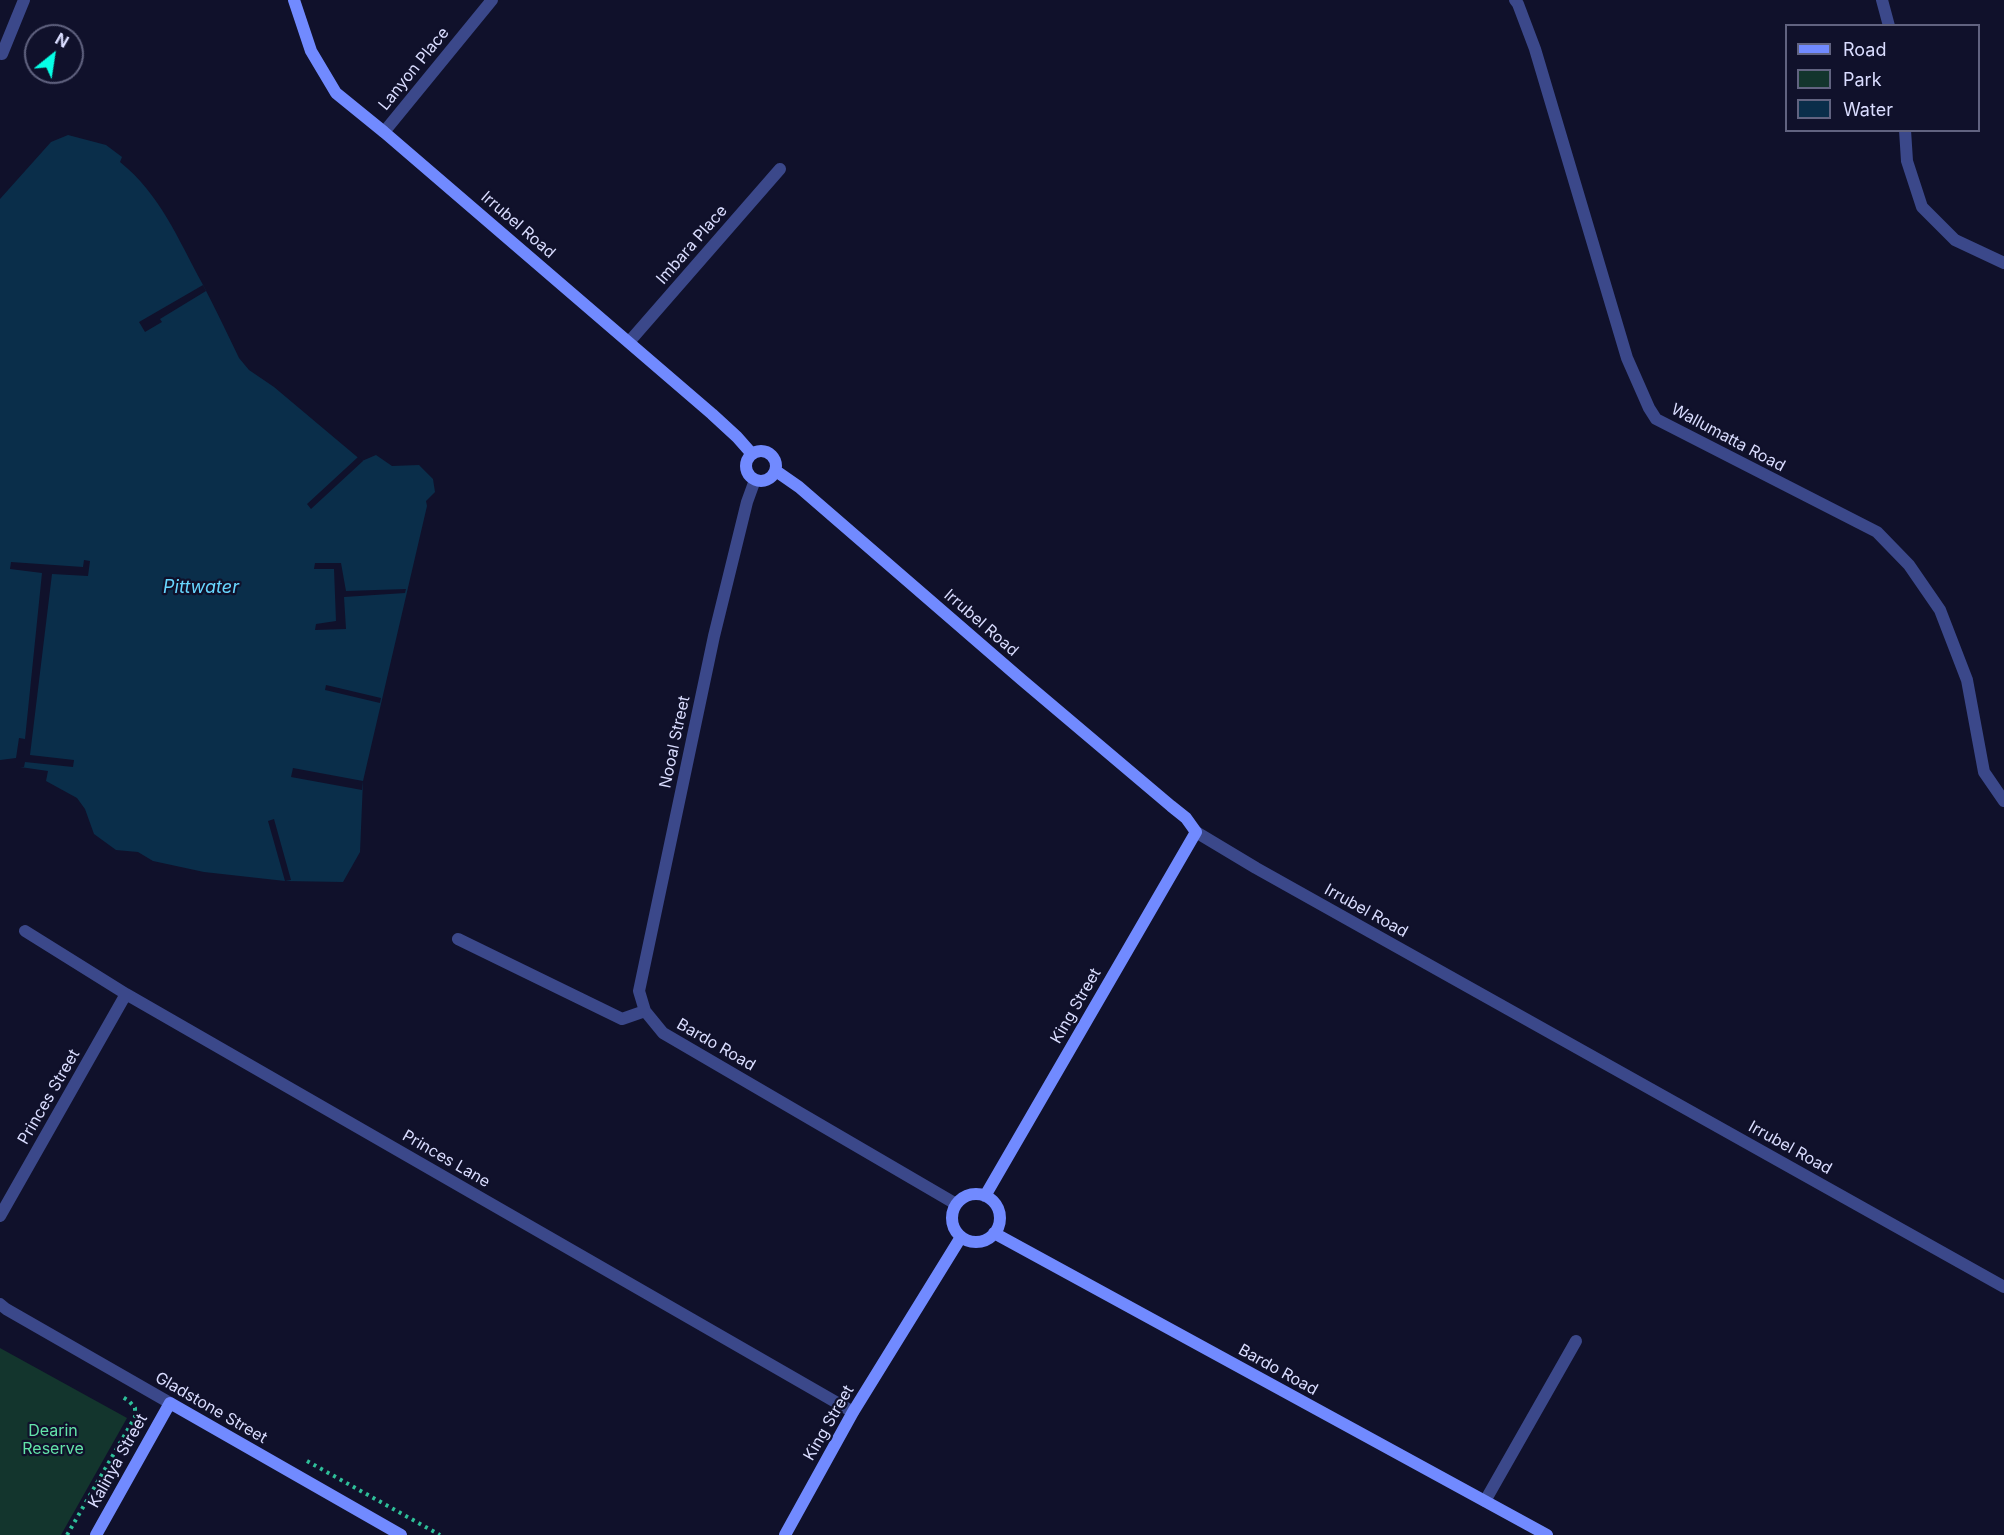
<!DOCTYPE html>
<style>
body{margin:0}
#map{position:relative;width:2004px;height:1535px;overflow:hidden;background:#10112b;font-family:Inter,sans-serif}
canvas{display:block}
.legend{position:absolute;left:1785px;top:24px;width:195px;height:108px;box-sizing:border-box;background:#10112b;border:2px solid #616380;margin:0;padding:8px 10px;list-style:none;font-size:18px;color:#daddff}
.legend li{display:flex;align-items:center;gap:12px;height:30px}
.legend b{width:30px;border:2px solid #616380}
.north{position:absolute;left:24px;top:24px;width:60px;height:60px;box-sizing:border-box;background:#10112b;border:2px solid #616380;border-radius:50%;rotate:30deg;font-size:16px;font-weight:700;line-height:24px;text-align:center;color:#daddff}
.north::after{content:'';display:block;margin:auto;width:21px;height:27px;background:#06ffe6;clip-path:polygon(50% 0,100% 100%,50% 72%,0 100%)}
</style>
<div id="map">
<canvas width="2004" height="1535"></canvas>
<ul class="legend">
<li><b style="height:8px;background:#718aff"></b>Road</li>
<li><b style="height:16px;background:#13352d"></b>Park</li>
<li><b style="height:16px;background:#0a2e4a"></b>Water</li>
</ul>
<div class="north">N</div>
</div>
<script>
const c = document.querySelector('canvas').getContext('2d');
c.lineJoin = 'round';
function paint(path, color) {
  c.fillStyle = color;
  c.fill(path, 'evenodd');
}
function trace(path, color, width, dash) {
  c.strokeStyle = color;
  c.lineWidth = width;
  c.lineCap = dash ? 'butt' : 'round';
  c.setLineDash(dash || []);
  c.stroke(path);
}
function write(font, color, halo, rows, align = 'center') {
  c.font = font + ' Inter,sans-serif';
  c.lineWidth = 4.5;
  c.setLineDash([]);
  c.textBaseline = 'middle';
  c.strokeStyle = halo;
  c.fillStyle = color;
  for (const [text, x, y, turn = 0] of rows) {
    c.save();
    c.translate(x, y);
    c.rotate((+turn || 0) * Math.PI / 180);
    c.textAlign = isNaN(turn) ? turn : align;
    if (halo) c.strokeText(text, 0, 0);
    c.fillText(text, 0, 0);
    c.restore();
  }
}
paint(new Path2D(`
 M 0,1348 L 127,1418 L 61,1535 L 0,1535 Z`), '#13352d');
paint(new Path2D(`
 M 68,135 L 106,145 L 122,157 L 120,162 C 160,194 178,239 202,283 C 215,308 227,333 239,358 L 249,370 L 274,387 L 362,461 L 376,455 L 392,466 L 419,465 L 433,479 L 435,492 L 426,501 L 427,506 L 363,781 L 360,852 L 343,882 L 285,881 L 204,872 L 153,861 L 138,852 L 116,850 L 94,834 L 85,809 L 77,798 L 46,781 L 48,771 L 20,767 L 0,767 L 0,199 L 51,142 Z`), '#0a2e4a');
paint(new Path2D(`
 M 203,285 L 206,291 L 160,319 L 162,322 L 145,332 L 139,322 Z
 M 358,457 L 363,461 L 311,509 L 307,504 Z
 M 84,560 L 90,561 L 88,576 L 52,574 L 30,755 L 74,760 L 73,767 L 25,762 L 24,767 L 0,767 L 0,760 L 16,758 L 19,738 L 25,739 L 42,573 L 10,569 L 11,562 L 83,567 Z
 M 315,563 L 341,563 L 346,591 L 406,589 L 405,593 L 344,597 L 346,629 L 315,630 L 316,624 L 336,621 L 334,569 L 314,569 Z
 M 326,685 L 381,698 L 380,703 L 325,690 Z
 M 293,768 L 363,781 L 362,790 L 291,777 Z
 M 274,819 L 291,880 L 285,881 L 268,821 Z`), '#10112b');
trace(new Path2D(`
 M 307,1461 L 440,1535
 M 67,1535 L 135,1417 L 135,1408 L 129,1401 L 121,1396`), '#2ebf99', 4, [3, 4.5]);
trace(new Path2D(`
 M 1485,1501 L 1576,1341`), '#3b488a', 12);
trace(new Path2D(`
 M 1515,0 L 1518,4 L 1535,49 L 1627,358 L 1649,408 L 1656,419 L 1877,532 L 1909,565 L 1940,610 L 1967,680 L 1984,772 L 2004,801
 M 1882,0 L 1889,26
 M 2,54 L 24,0
 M 1905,130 L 1907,161 L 1922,207 L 1955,240 L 2004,263
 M 384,132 L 492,0
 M 629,342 L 780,169
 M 755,480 L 747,502 L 714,636 L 639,991 L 645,1011 L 663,1033 L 956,1204
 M 1196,832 L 1256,868 L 2004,1287
 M 25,931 L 126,994 L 853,1412
 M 458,939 L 622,1019 L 645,1011
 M 0,1216 L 126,994
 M 0,1304 L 6,1309 L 170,1403`), '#3b488a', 12);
trace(new Path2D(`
 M 294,0 L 311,51 L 336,93 L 384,132 L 712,414 L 737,437 L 752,454
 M746 466a15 15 0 1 1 30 0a15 15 0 1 1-30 0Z
 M 776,471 L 799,487 L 1022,680 L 1171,806 L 1186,818 L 1196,832 L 985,1196
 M952 1218a24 24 0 1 1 48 0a24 24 0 1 1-48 0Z
 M 994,1233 L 1547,1535
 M 96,1535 L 170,1403 L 401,1535
 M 785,1535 L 853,1412 L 961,1237`), '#718aff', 12);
write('16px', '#daddff', '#10112b', [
 ["Lanyon Place",414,69,-51],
 ["Irrubel Road",518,225,41],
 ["Imbara Place",692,245,-49],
 ["Wallumatta Road",1728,438,28],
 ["Irrubel Road",981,623,41],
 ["Nooal Street",675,742,-78],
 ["Irrubel Road",1366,911,29],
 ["King Street",1076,1006,-60],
 ["Bardo Road",716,1045,30],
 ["Princes Street",49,1097,-60],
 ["Irrubel Road",1790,1148,29],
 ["Princes Lane",446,1159,30],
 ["Bardo Road",1278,1370,29],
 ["Gladstone Street",211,1408,30],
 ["King Street",829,1423,-60],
 ["Kalinya Street",118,1461,-61]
]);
write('16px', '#63e3a9', '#10112b', [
 ["Dearin",53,1431],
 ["Reserve",53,1449]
]);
write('italic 18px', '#68d7ff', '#10112b', [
 ["Pittwater",201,588]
]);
</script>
